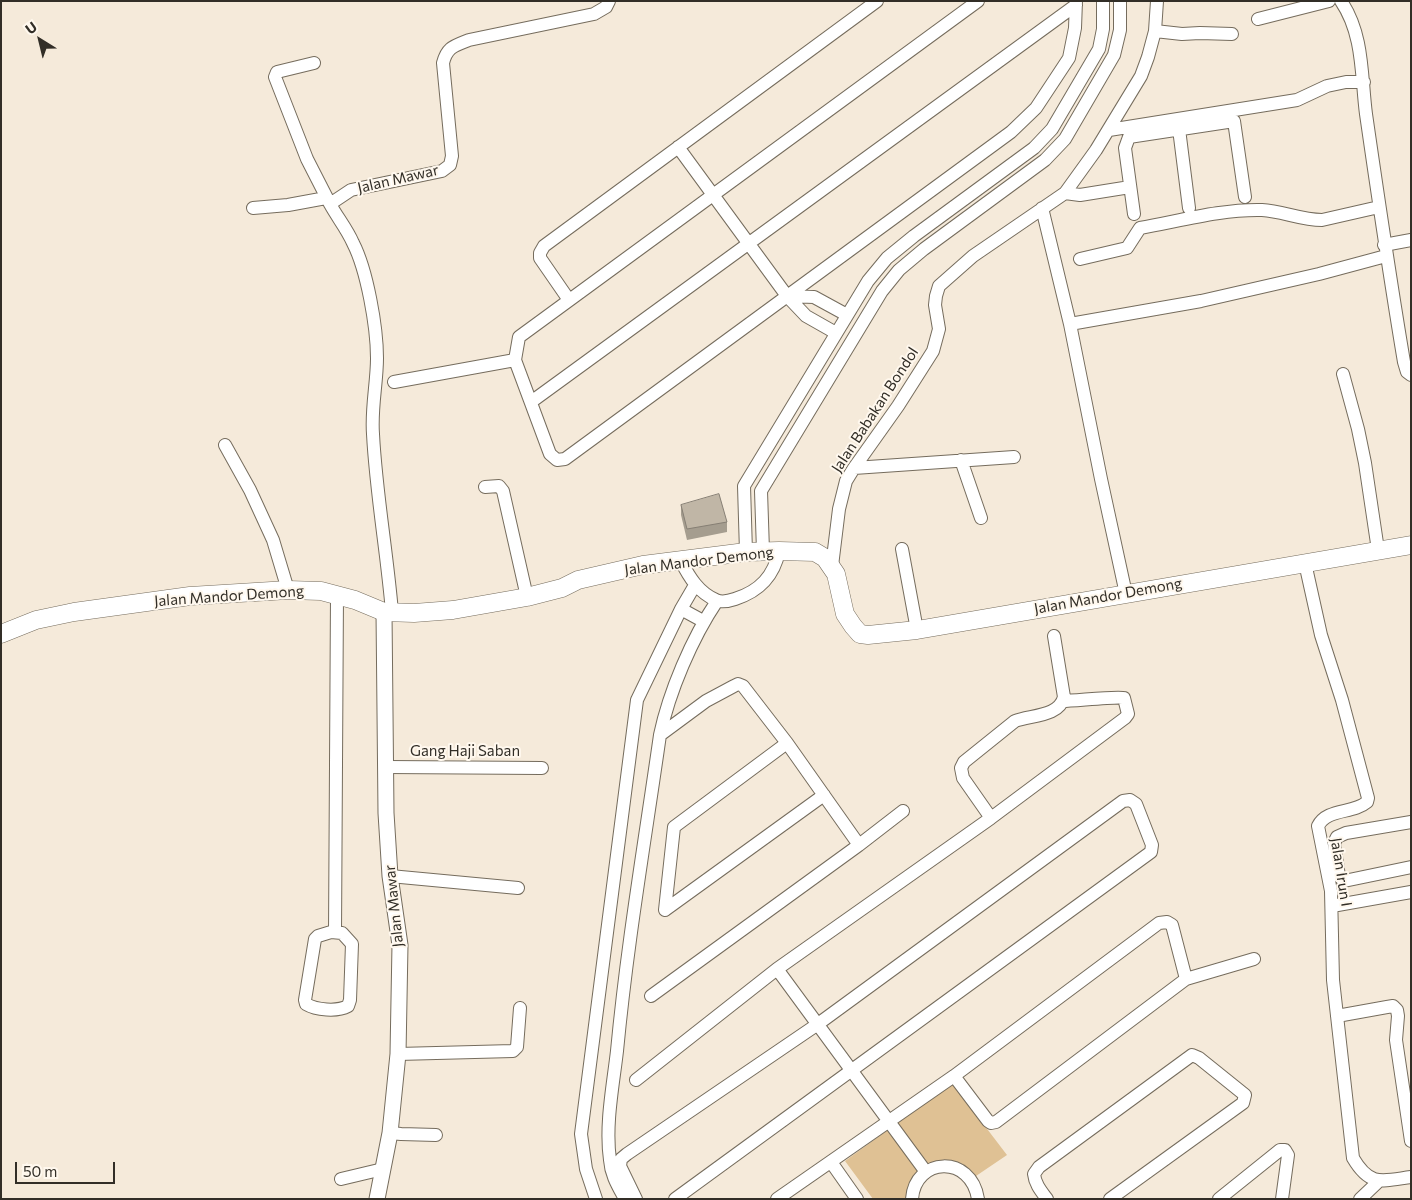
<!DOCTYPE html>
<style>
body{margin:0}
#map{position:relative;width:1412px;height:1200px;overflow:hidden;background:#f5eada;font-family:Commissioner,sans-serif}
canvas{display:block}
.frame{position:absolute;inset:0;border:2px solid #322e27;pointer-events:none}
.north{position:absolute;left:15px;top:15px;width:50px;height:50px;-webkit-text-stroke:4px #fff8ee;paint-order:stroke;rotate:324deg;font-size:14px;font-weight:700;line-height:20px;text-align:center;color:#322e27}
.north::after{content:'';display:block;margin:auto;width:18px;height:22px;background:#322e27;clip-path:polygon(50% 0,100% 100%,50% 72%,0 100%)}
.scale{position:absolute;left:15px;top:1162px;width:100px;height:22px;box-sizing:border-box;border:2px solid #322e27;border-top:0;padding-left:6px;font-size:15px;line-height:18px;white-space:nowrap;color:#322e27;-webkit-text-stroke:4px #fff8ee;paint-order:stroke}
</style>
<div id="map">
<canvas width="1412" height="1200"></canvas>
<div class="frame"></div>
<div class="north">U</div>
<div class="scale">50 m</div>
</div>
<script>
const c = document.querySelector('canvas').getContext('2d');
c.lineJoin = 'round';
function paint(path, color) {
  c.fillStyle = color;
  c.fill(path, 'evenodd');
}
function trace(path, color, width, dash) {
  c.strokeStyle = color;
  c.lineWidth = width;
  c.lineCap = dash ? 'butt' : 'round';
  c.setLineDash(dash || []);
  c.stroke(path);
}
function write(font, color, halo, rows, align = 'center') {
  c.font = font + ' Commissioner,sans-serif';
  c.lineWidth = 4;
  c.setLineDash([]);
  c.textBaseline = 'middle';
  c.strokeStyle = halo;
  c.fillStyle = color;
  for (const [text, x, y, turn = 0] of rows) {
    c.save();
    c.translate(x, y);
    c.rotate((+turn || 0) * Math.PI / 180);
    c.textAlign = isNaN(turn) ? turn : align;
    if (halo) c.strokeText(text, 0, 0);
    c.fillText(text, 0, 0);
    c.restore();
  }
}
paint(new Path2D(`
 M 952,1083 L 1007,1155 L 976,1176 L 965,1167 L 927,1167 L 896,1124 Z
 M 889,1129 L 920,1172 L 909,1199 L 873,1199 L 845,1161 Z`), '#dfc194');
const minor = new Path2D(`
 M 978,1 L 519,337 L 515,360 L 550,454 L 557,460 L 565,459 L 1011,132 L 1036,108 L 1069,58 L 1075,28 L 1076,1
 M 1341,1 C 1364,35 1361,76 1366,114 C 1378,197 1390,279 1404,362 L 1407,372 L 1411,375
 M 1258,19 L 1329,1
 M 1155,31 L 1182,34 L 1200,33 L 1232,34
 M 314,63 L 277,72 L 275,77 L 307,159 L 330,204
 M 1179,129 L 1189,208
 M 1109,130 L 1297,100 L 1327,86 L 1346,82 L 1364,82
 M 678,147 L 787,296 L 806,316 L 836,333
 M 1065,193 L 1080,195 L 1130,187
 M 253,208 L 288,205 L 326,198
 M 1042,208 L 1070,324 L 1101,479 L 1126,594
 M 1134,214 L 1125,148 L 1129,137 L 1234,121 L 1245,197
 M 1384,245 L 1411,240
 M 1080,259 L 1127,248 L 1140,228 C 1180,221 1221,209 1262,210 C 1282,211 1301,220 1322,220 L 1379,207
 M 787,296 L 814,297 L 847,315
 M 569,300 L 540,258 L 540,253 L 544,246 L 877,1
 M 1070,324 L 1201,301 L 1319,274 L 1386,256
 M 1343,374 L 1358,429 L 1365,463 L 1378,550
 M 394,382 L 515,360
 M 531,402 L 1076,5
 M 225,445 L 250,490 L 273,540 L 288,590
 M 961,460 L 981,518
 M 854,468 L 1014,457
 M 485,487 L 499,486 L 503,491 L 527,597
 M 902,549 L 917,630
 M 763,551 L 761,491 L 882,291 L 899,270 L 924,249 L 1045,160 L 1065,139 L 1114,55 L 1120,30 L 1120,1
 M 746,552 L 744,486 L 868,281 L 887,258 L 914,236 L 1034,148 L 1052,129 L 1099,49 L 1103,29 L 1103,1
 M 681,561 C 689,577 699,593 716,600 C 722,603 729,601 735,599 C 760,591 774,576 779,551
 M 1305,563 L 1321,635 L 1342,700 L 1368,798 L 1367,802 C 1353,814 1327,808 1318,826 L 1331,891 L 1333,980 L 1353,1158 C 1370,1187 1382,1181 1411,1177
 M 832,566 L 839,509 L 846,481 L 854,468 L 898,406 L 933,351 L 939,329 L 935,305 L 936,296 L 939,286 L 973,256 L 1065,193 L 1096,150 L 1141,76 L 1148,57 L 1155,31 L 1157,1
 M 681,609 L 703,621
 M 392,612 C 387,552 376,493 373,434 C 371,408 377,383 377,358 C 377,327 367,270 353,243 C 347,229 337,217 330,204 L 351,190 L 442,171 L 450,165 L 452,156 L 443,63 C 447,47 454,46 469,40 L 594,14 L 606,7 L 609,1
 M 660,735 L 706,701 L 734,686 L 738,684 L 743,686 L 787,743 L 859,845
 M 387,767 L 542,768
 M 991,818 L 963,778 L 961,768 L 964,762 L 1015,721 C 1031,715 1059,717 1064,697 L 1054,636
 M 1411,822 L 1346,833 L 1337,837 L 1334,843 L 1339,876 L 1344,881 L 1411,867
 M 390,876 L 518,888
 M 1332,906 L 1411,892
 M 665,910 L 674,827 L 787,743
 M 665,910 L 824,795
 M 331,932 L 342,933 L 352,944 L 350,1000 L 348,1006 C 337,1012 316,1010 306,1004 L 305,1000 L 315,939 L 318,936 Z
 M 335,932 L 337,595
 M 777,969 L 926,1172
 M 651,996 L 859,845 L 903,811
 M 1337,1016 L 1387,1007 L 1393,1006 L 1397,1010 L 1398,1016 L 1396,1040 L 1411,1141
 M 398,1054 L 513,1051 L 517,1047 L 520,1008
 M 954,1076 L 988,1121 L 991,1123 L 996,1122 L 1186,979 L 1254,959
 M 636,1080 L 777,969 L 991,818 L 1125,718 L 1128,714 L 1124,698 C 1118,696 1074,701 1063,701
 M 390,1133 L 401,1134 L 436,1135
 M 831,1162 L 857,1199
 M 341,1179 L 383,1169
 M 596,1199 L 586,1169 L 581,1134 L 637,700 L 681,609 L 695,585
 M 625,1199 C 618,1186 611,1175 610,1160 C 605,1125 613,1086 617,1051 C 627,945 645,840 660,735 C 669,692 692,638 717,601
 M 636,1199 L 620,1166 L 621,1159 L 627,1154 L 818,1024 L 1123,801 L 1130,800 L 1136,804 L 1152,845 L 1151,852 L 675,1199
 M 777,1199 L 954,1076 L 1159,923 L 1167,922 L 1172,925 L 1186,979
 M 912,1199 C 915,1157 971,1154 978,1199
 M 1047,1199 C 1041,1191 1035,1184 1034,1174 L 1039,1167 L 1192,1055 L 1199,1058 L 1245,1095 L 1243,1103 L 1110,1199
 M 1219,1199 L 1280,1150 L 1285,1150 L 1288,1155 L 1282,1199
 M 1360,1199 L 1379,1181`);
const tertiary = new Path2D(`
 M 377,1199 L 390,1133 L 398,1054 L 400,945 L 390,876 L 386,813 L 384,612`);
const secondary = new Path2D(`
 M 1,634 L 36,620 L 74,612 L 190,596 L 288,590 L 321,591 L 355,600 L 384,612 L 414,613 L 453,610 L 527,597 L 562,588 L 578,580 L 643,565 L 746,552 L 779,551 L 815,552 L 825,558 L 836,574 L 845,614 L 853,626 L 860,634 L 868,635 L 917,630 L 1411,545`);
trace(minor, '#756c5d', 14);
trace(tertiary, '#756c5d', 17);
trace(secondary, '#756c5d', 19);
trace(minor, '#fff', 12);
trace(tertiary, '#fff', 15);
trace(secondary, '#fff', 18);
paint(new Path2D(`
 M 681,505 L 727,522 L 727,532 L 687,540 L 681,515 Z`), '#a59d8f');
const building = new Path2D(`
 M 719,494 L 727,522 L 687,529 L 681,505 Z`);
paint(building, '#c0b6a6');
trace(building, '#867f74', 1);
write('15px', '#322e27', '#fff8ee', [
 ["Jalan Mawar",398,179,-13],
 ["Jalan Babakan Bondol",875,410,-57],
 ["Jalan Mandor Demong",699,561,-7],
 ["Jalan Mandor Demong",229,596,-4],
 ["Jalan Mandor Demong",1108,596,-10],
 ["Gang Haji Saban",465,751],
 ["Jalan Irun I",1341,872,81],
 ["Jalan Mawar",394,906,-96]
]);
</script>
